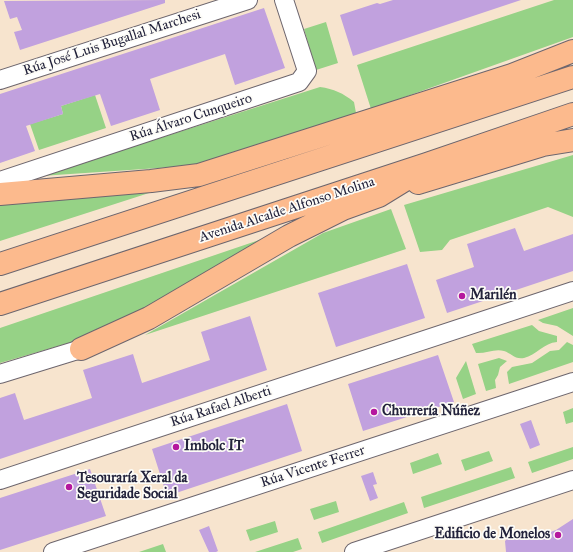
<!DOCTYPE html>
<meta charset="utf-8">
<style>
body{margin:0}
canvas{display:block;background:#f7e4ce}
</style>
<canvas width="573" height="552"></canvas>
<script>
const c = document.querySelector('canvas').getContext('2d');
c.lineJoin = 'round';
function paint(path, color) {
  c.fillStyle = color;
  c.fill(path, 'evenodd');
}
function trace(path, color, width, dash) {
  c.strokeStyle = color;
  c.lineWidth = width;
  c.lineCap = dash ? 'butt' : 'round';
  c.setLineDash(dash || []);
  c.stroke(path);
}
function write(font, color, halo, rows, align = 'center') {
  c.font = font + ' "IM FELL Great Primer",serif';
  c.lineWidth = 3.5;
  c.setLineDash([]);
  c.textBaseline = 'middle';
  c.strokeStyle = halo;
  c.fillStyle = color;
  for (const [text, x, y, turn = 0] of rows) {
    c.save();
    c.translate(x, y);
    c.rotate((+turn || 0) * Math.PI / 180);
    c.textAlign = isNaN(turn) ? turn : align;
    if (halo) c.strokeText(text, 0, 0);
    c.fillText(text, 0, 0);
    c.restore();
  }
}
paint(new Path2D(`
 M 554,0 L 573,0 L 573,37 L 371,109 L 357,65 Z
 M 326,22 L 338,63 L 316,70 L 304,29 Z
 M 320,87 C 334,89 343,93 354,102 L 356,113 L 203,165 L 41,176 Z
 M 95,95 L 106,128 L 39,150 L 30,124 L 63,114 L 61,106 Z
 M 573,155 L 573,217 L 548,207 L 450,240 L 442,250 L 420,252 L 404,205 Z
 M 149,193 L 0,241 L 0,203 L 37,198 Z
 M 391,209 L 406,249 L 145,335 L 323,233 Z
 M 271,236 L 145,311 L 79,340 L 0,363 L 0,328 Z
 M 573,308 L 573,336 L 557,326 L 543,323 L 538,320 Z
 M 532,325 L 539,331 L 557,336 L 557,342 C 544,343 536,355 524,358 C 515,360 511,353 504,351 C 495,348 485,354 476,353 L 472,344 Z
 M 567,342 L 573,345 L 573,362 L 509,384 L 507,372 L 512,367 L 532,363 L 550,351 L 559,350 Z
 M 499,358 L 507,361 L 500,367 L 498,375 L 495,380 L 496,388 L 486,391 L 478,364 Z
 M 466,361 L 476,394 L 463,399 L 456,378 Z
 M 573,408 L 573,422 L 566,424 L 563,412 Z
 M 573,447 L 573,459 L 532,473 L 528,462 Z
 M 489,451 L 493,461 L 465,471 L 461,460 Z
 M 438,453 L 442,464 L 413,474 L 410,463 Z
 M 511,467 L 515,478 L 424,508 L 421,497 Z
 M 336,501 L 339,512 L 314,520 L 310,509 Z
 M 404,502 L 408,513 L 322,543 L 318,532 Z
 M 275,521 L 278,532 L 250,541 L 246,530 Z
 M 298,538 L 302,549 L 293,552 L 255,552 Z
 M 163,544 L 166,552 L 139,552 Z`), '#96d286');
paint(new Path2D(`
 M 165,0 L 165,3 L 20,50 L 14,32 L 22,30 L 17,17 L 10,19 L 4,1 Z
 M 393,0 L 521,0 L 353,56 L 340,15 L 377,3 L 380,4 Z
 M 264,8 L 285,68 L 235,85 L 225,54 L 150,79 L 160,110 L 111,126 L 100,94 L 61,106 L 63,114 L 26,126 L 35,151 L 0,163 L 0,94 Z
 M 515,228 L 524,251 L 573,234 L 573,271 L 447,313 L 436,280 L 474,267 L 467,244 Z
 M 407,264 L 425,318 L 336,347 L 318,293 Z
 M 250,316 L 267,370 L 0,459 L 0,398 L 15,393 L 24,420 L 92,398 L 83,370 L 133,354 L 142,383 L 210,360 L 201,332 Z
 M 438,355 L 454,402 L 363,431 L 348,384 Z
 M 287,404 L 302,451 L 167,496 L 152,449 Z
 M 531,420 L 540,445 L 530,449 L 520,424 Z
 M 90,469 L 106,516 L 0,550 L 0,498 Z
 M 373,472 L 377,484 L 373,485 L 378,498 L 370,501 L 361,476 Z
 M 573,519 L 573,552 L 506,552 L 505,541 L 508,538 L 539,536 L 556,530 Z
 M 209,526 L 218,551 L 216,552 L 209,552 L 199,530 Z`), '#c1a1de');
const street = new Path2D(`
 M 0,80 L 248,0
 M 0,181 L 299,82 L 307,71 L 284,0
 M 0,374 L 81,349
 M 0,480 L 573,291
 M 53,552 L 573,382
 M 354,552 L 573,480`);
const highway = new Path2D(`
 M 418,183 L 543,145 L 573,140
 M 0,194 L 151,181 L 199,175 L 512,75 L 573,51
 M 0,264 L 573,77
 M 0,304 L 427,164 L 573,114
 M 81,349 L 149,318 L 289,236 L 343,209 L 379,196 L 405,180`);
trace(street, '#6d666e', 20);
trace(highway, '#6d666e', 24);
trace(street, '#fff', 18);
trace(highway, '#fcba8d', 22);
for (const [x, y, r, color] of [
 [462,296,4,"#b5179e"],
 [374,412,4,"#b5179e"],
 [176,447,4,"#b5179e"],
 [69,487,4,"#b5179e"],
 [558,535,4,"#b5179e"]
]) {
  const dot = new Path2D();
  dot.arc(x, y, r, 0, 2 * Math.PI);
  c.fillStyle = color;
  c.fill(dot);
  trace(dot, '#fdfcf7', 1.5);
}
write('14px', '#22223b', '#fdfcf7', [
 ["Rúa José Luis Bugallal Marchesi",112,43,-18],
 ["Rúa Álvaro Cunqueiro",191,118,-18],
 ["Avenida Alcalde Alfonso Molina",287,210,-18],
 ["Rúa Rafael Alberti",221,407,-18],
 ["Rúa Vicente Ferrer",313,467,-18]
]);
write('bold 14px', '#22223b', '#fdfcf7', [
 ["Marilén",470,296],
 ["Churrería Núñez",382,412],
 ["Imbolc IT",184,447],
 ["Tesouraría Xeral da",77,479],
 ["Seguridade Social",77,495],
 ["Edificio de Monelos",550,535,"right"]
], 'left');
</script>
